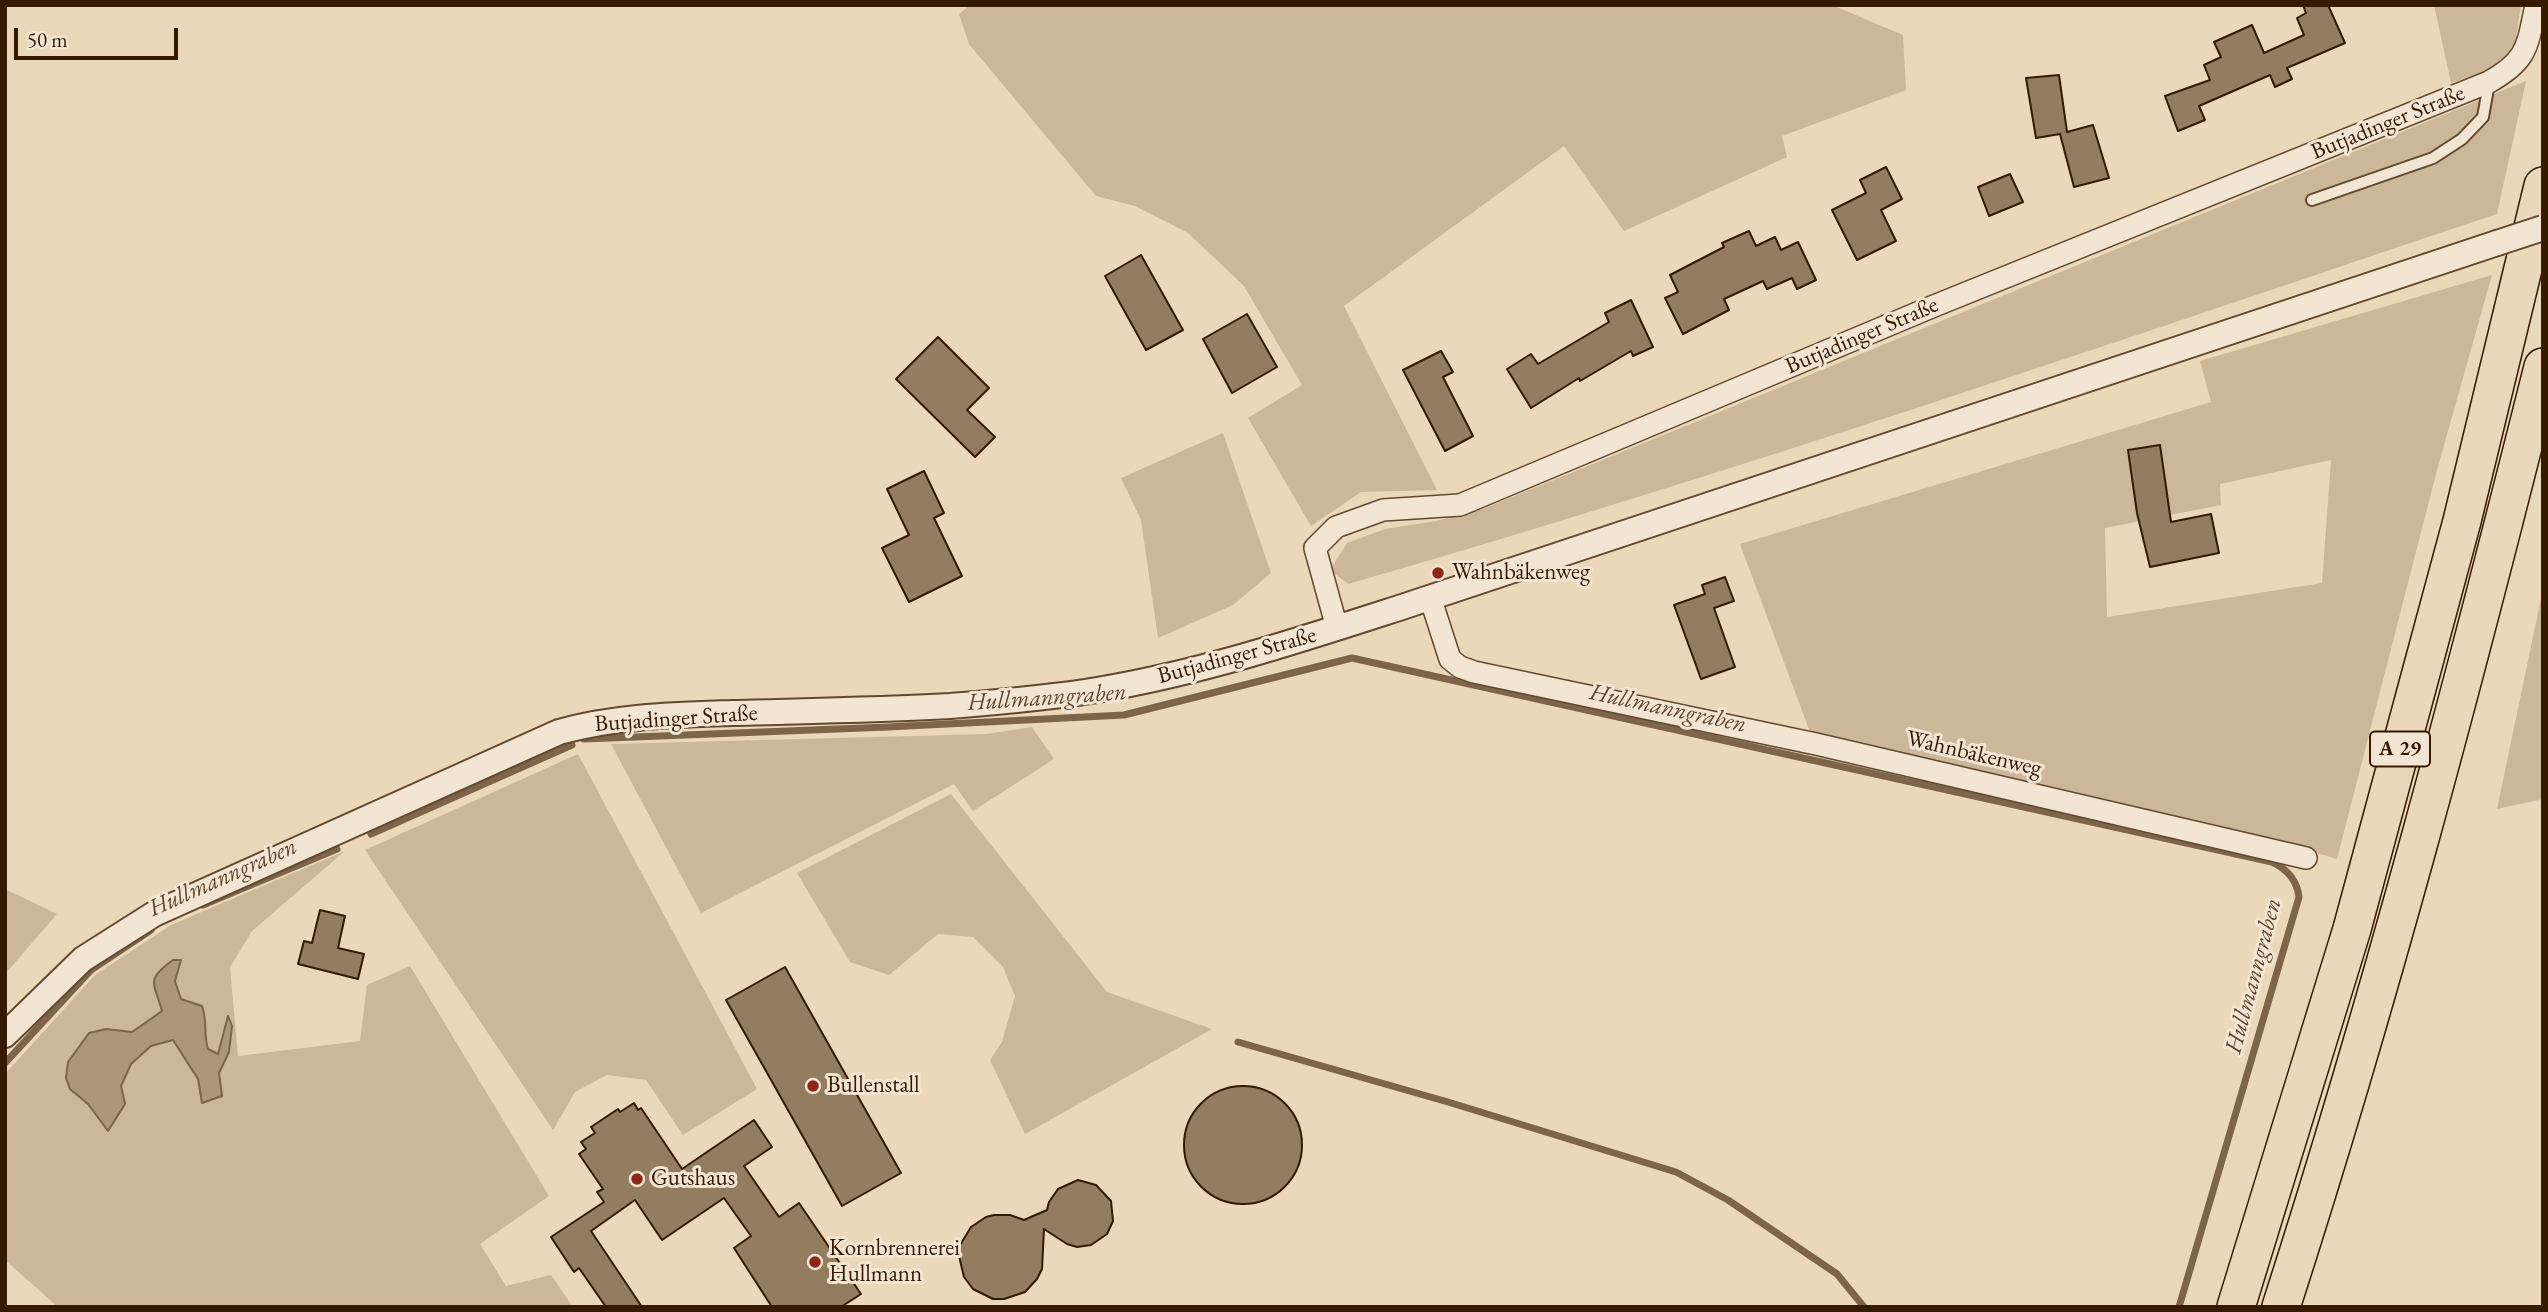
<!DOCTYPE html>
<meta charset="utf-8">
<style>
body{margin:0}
#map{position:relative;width:2548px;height:1312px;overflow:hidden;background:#ebd7ba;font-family:"EB Garamond",serif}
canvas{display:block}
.frame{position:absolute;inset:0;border:7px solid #351900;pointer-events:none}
.scale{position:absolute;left:14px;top:28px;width:164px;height:32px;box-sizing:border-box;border:4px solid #351900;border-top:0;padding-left:9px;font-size:21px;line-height:24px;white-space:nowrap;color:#351900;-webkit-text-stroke:5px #f2e5d2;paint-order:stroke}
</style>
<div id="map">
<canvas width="2548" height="1312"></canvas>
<div class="frame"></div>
<div class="scale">50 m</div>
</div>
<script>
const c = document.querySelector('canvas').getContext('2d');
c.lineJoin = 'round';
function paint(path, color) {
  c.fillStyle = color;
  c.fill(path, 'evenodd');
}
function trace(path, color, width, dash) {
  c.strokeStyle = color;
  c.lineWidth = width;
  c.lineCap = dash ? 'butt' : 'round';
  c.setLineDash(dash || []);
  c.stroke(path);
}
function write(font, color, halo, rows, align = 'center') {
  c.font = font + ' "EB Garamond",serif';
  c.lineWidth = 6;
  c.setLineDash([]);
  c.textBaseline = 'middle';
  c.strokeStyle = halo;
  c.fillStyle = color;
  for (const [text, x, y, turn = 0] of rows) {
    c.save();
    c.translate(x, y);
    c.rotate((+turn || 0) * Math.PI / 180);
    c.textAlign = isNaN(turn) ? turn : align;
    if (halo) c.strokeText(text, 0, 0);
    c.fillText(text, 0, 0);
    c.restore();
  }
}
paint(new Path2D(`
 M 970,5 L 1832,5 L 1903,35 L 1906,90 L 1782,136 L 1787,157 L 1624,231 L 1564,146 L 1344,306 L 1437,490 L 1361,492 L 1311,526 L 1248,418 L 1302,385 L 1244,286 L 1188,233 L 1135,206 L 1096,196 L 969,44 L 959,14 Z
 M 2434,5 L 2521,5 L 2514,50 L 2496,68 L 2451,83 Z
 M 2526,81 L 2497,214 C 2115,342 1735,473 1348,584 L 1330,570 L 1347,543 L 1385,529 L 1436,521 L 1483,509 Z
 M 2492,275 L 2437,470 L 2337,859 L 2286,844 L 1810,732 L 1740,544 L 2211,402 L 2200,361 ZM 2331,460 L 2322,583 L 2107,617 L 2105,528 L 2221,505 L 2220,484 Z
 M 1223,433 L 1271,573 L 1233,605 L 1158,638 L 1141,520 L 1121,478 Z
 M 2543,589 L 2543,799 L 2497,809 Z
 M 1032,727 L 1054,759 L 973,811 L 954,784 L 701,913 L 611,744 L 987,734 Z
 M 578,754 L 757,1089 L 683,1135 L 646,1080 L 607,1075 L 575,1092 L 553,1130 L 365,850 Z
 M 951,794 L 1107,992 L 1212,1029 L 1025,1134 L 990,1060 L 1002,1042 L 1015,996 L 1003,967 L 973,937 L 938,934 L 889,975 L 850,962 L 797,873 Z
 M 345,851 L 252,931 L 230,967 L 238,1056 L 360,1041 L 367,985 L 410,966 L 549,1196 L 480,1244 L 506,1286 L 551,1275 L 573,1307 L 58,1307 L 5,1260 L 5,1074 L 95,975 L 171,925 ZM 173,960 L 181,961 L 175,981 L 181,999 L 202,1006 C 207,1023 203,1033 208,1049 L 218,1054 L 229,1052 L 202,1102 L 198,1079 L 173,1040 L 151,1046 L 131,1064 L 121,1086 L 125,1104 L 107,1131 L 88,1104 L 70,1089 L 79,1048 L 89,1033 L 106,1029 L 132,1032 L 163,1010 C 153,984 148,979 173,960 Z
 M 5,889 L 57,914 L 5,974 Z`), '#ccb79a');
const water = new Path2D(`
 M 173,960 L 181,960 L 175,981 L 181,999 L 202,1006 C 208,1024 203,1033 208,1049 L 218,1054 L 228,1016 L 232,1026 L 229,1052 L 219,1073 L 222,1096 L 202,1103 L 198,1079 L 173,1040 L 151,1046 L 131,1064 L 121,1086 L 125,1104 L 108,1131 L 88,1104 L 70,1089 L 66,1078 L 68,1062 L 89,1033 L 106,1029 L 132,1032 L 162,1011 C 154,982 145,980 173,960 Z`);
paint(water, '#ad967b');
trace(water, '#7d644a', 2);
trace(new Path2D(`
 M 584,739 L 888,727 L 1124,715 L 1352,658 L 2272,862 C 2287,869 2297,880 2299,897 L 2179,1307
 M 371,834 L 572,745
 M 203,905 L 337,849
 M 1238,1042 L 1448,1102 L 1676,1172 L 1728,1200 L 1837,1274 L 1864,1307
 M 5,1063 L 91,970 L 151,930`), '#7d644a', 7);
const building = new Path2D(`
 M 2303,5 L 2328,5 L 2345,43 L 2287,68 L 2292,79 L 2275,87 L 2270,75 L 2199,106 L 2205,120 L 2178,131 L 2165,96 L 2210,80 L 2204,65 L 2221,57 L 2214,42 L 2252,25 L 2264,53 L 2304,35 L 2297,18 L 2306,13 Z
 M 2059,75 L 2067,132 L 2093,125 L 2109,178 L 2074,187 L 2060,134 L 2036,138 L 2026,78 Z
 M 1886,167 L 1902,199 L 1881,210 L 1896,241 L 1857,260 L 1832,210 L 1866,193 L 1860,180 Z
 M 2010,174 L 2023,202 L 1989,216 L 1978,187 Z
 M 1749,231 L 1756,246 L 1775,237 L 1781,250 L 1798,242 L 1816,280 L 1797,289 L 1792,278 L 1767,289 L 1763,281 L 1724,299 L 1729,310 L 1683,334 L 1665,298 L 1678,292 L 1670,275 L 1724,247 L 1722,243 Z
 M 1141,255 L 1183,330 L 1146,350 L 1105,276 Z
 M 1631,300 L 1653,347 L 1633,356 L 1631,351 L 1580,381 L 1579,378 L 1531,408 L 1507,369 L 1531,354 L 1538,364 L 1609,322 L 1605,313 Z
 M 1247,314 L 1277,367 L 1232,393 L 1203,339 Z
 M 938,337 L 989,388 L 967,410 L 995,437 L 975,457 L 896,379 Z
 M 1441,351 L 1453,372 L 1443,377 L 1473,436 L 1445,451 L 1403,370 Z
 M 2160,445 L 2171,522 L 2211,514 L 2219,553 L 2150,567 L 2137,513 L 2128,450 Z
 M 924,471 L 944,513 L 934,518 L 962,576 L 909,602 L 882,548 L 909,535 L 887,489 Z
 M 1725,577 L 1734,601 L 1714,608 L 1735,667 L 1701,679 L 1674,605 L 1705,594 L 1702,585 Z
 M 320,910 L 345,916 L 338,948 L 364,954 L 358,979 L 298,964 L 304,941 L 312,943 Z
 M 785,967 L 901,1173 L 842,1206 L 726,1000 Z
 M1184 1145a59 59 0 1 1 118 0a59 59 0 1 1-118 0Z
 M 634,1103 L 638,1110 L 641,1108 L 682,1169 L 754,1120 L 772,1147 L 744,1166 L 779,1217 L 799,1203 L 861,1294 L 841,1307 L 772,1307 L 734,1248 L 751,1236 L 724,1198 L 662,1240 L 635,1200 L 591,1231 L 642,1307 L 606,1307 L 579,1268 L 574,1272 L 551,1237 L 604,1202 L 597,1192 L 603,1189 L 579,1154 L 586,1149 L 581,1142 L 595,1133 L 591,1127 L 618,1109 L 620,1112 Z
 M 1078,1180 L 1096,1185 L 1111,1201 L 1113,1221 L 1107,1234 L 1091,1245 L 1077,1247 L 1067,1244 L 1044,1229 L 1042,1269 L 1037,1279 L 1025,1292 L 1004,1299 L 993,1299 L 973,1289 L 964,1277 L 959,1256 L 960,1245 L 971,1227 L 986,1217 L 994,1215 L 1010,1215 L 1024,1220 L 1047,1210 L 1049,1202 L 1058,1189 Z`);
paint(building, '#947c61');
trace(building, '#351900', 2);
const service = new Path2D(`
 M 2312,200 L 2433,158 L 2462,139 L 2483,117 L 2489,83`);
const minor = new Path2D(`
 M 1430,597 L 1450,659 L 1460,667 L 1474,672 L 1816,744 L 2306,858
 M 1337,628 L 1315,548 L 1336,527 L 1383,510 L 1460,505 L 1934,306 L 2489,82 C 2528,60 2527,47 2536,5`);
const tertiary = new Path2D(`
 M 5,1035 L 83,959 L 154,914 L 559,732 C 616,716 673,715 732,713 C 805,711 877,710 950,706 C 999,702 1049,698 1097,690 C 1200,673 1300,640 1399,608 L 2497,243`);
const motorway = new Path2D(`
 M 2236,1307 L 2352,929 L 2462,521 L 2543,186
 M 2281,1307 C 2381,997 2464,682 2543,367`);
trace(service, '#62482e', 14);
trace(minor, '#62482e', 24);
trace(tertiary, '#62482e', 28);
trace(motorway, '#351900', 40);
trace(service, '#f2e5d2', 10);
trace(minor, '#f2e5d2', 21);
trace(tertiary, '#f2e5d2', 24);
trace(motorway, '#ebd7ba', 37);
const tertiaryBridge = new Path2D(`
 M 2497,243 L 2543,228`);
trace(tertiaryBridge, '#62482e', 28, []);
trace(tertiaryBridge, '#f2e5d2', 24);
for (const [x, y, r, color] of [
 [1438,573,7,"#8f2418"],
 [813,1086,7,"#8f2418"],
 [637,1179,7,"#8f2418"],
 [815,1262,7,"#8f2418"]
]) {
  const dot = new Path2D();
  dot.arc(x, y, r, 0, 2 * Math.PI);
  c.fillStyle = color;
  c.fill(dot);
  trace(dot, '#f2e5d2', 2.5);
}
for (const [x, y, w] of [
 [2400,749,60]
]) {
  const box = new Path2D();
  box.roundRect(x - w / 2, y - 17.5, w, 35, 5);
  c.fillStyle = '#f2e5d2';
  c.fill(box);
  trace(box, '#351900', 2);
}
write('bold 21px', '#351900', null, [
 ["A 29",2400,749]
]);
write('23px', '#351900', '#f2e5d2', [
 ["Butjadinger Straße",2388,123,-22],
 ["Butjadinger Straße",1862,336,-23],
 ["Butjadinger Straße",1237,656,-15],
 ["Butjadinger Straße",676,719,-4],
 ["Wahnbäkenweg",1974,754,13]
]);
write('23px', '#351900', '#f2e5d2', [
 ["Wahnbäkenweg",1452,573],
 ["Bullenstall",827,1086],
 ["Gutshaus",651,1179],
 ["Kornbrennerei",829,1249],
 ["Hullmann",829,1275]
], 'left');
write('italic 24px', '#5f452b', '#f2e5d2', [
 ["Hullmanngraben",1047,698,-4],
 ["Hullmanngraben",1668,709,12],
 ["Hullmanngraben",223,878,-24],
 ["Hullmanngraben",2254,976,-75]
]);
</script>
